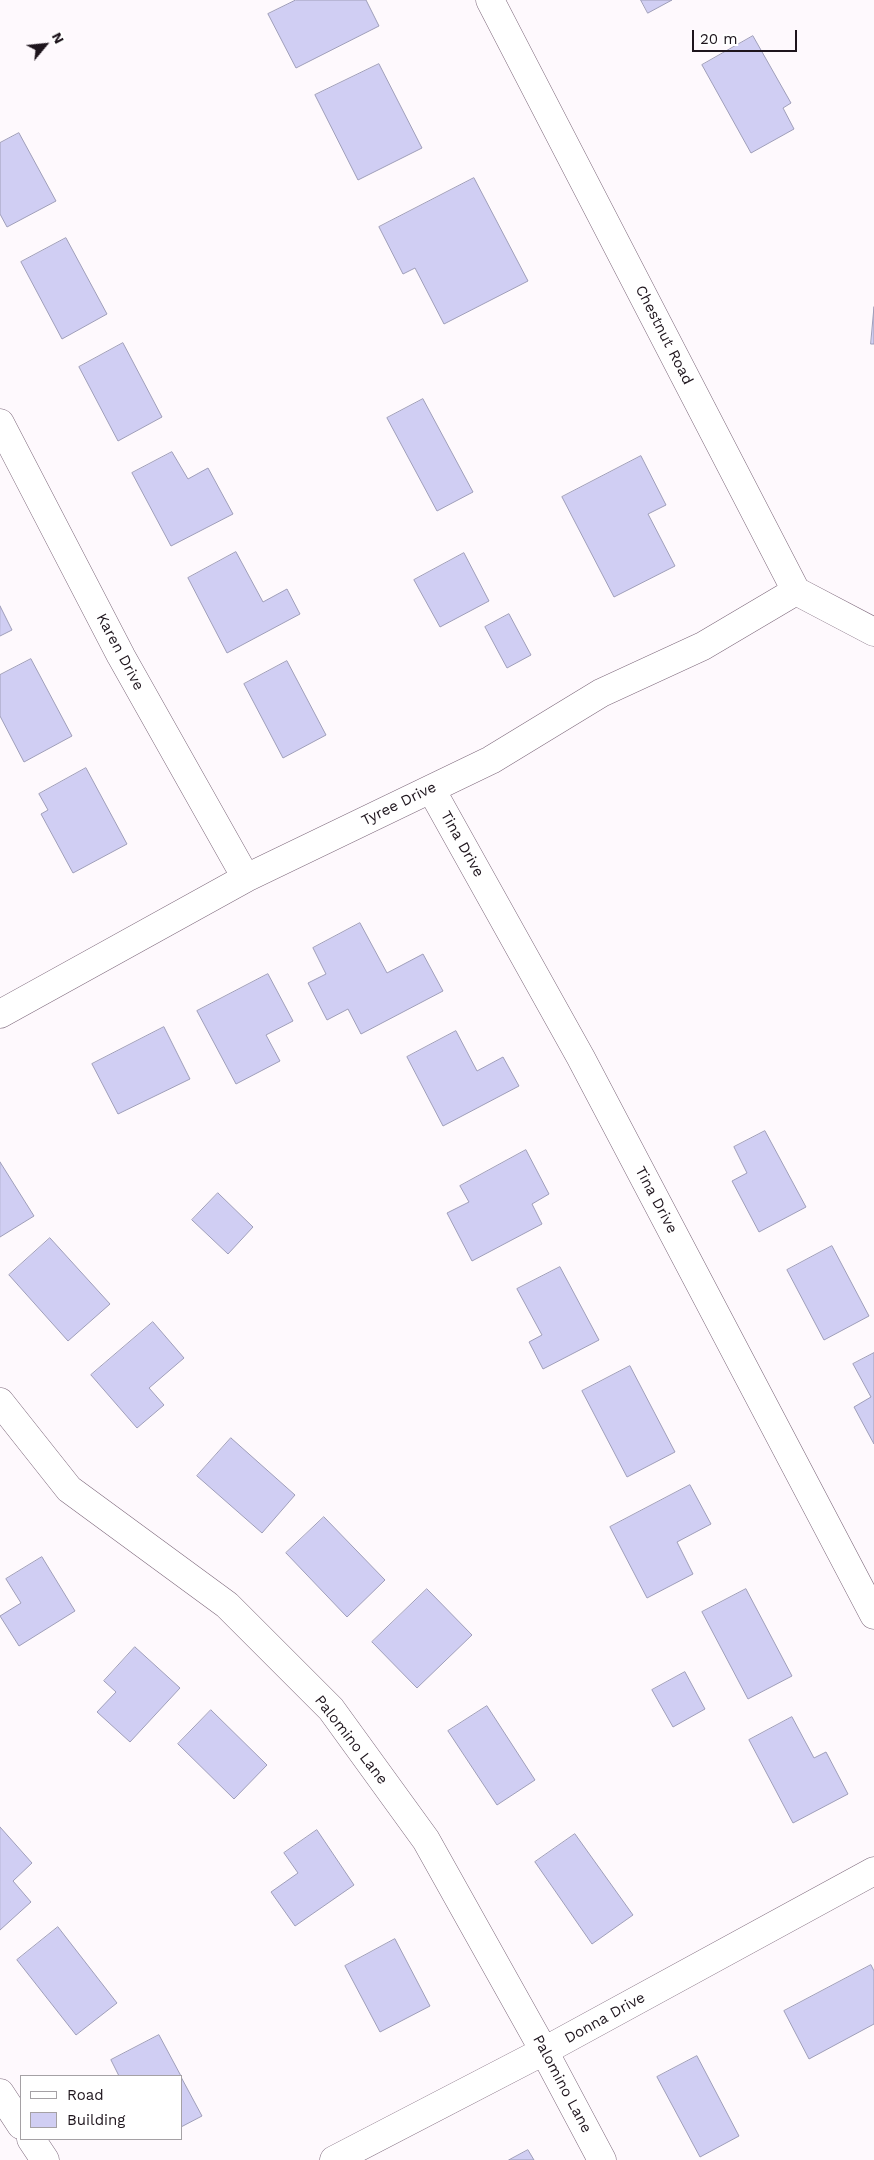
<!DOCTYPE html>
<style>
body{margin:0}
#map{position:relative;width:874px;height:2160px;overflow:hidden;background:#fef9fd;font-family:"Work Sans",sans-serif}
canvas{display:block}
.legend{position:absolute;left:20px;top:2075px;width:162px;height:65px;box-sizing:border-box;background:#fff;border:1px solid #a5a1a5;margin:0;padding:6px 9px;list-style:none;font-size:15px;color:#1e151d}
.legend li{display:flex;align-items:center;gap:10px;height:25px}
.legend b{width:25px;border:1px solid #a5a1a5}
.north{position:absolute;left:20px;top:20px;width:50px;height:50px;-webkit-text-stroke:4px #fff;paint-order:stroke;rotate:62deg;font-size:14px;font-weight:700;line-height:20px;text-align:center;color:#1e151d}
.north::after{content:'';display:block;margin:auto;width:18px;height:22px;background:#1e151d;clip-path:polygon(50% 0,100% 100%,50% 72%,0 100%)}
.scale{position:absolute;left:692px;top:30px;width:105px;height:22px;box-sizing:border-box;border:2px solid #1e151d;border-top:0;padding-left:6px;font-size:15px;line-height:18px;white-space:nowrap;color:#1e151d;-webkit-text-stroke:4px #fff;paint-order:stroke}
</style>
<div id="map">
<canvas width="874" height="2160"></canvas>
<ul class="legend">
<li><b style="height:6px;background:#fff"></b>Road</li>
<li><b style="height:14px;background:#d0cef3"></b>Building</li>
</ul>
<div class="north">N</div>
<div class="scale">20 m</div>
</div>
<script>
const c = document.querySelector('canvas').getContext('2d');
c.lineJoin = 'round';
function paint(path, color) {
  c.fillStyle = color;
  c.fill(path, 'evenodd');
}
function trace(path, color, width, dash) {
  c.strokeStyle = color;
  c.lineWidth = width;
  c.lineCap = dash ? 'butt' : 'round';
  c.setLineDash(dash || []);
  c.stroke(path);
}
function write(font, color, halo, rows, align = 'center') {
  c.font = font + ' "Work Sans",sans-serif';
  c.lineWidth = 4;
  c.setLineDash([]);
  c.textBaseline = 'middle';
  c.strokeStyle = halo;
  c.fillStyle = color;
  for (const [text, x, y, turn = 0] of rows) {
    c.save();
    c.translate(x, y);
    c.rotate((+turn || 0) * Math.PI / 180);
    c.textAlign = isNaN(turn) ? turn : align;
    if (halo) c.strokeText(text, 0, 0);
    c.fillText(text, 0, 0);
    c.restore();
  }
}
const building = new Path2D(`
 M 296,0 L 366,0 L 379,26 L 296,68 L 268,14 Z
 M 641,0 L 672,0 L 648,13 Z
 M 753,36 L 791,103 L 783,108 L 794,129 L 751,153 L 702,65 Z
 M 379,64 L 422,148 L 358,180 L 315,95 Z
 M 19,133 L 56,201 L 7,227 L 0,214 L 0,143 Z
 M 474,178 L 528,281 L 444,324 L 415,268 L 403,274 L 379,227 Z
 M 66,238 L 107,314 L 62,339 L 21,262 Z
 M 874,307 L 874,344 L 871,344 Z
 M 123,343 L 162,417 L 118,441 L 79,367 Z
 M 423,399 L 473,492 L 437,511 L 387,418 Z
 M 172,452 L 188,479 L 208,468 L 233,514 L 171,546 L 132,473 Z
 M 641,456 L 666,505 L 648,514 L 675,566 L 614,597 L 562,497 Z
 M 236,552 L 263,602 L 287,589 L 300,614 L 227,653 L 188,578 Z
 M 464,553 L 489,601 L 440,627 L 414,580 Z
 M 0,606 L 12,630 L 0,636 Z
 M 509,614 L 531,655 L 507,668 L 485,627 Z
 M 31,659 L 72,736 L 24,762 L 0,716 L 0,675 Z
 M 287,661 L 326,735 L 283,758 L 244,684 Z
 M 86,768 L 127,844 L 73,873 L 41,814 L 48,810 L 39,794 Z
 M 360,923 L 387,973 L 423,954 L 443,991 L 361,1034 L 348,1009 L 327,1020 L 308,983 L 326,974 L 313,948 Z
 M 268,974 L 293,1021 L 266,1035 L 280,1061 L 236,1084 L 197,1011 Z
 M 164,1027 L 190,1079 L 118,1114 L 92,1064 Z
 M 456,1031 L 477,1071 L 503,1057 L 519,1086 L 443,1126 L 407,1057 Z
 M 765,1131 L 806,1207 L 759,1232 L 732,1181 L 747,1173 L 734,1147 Z
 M 526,1150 L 549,1194 L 532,1204 L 542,1224 L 472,1261 L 447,1213 L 469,1202 L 460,1186 Z
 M 0,1162 L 34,1216 L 0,1237 Z
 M 218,1193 L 253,1227 L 228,1254 L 192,1220 Z
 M 50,1238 L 110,1304 L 68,1341 L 9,1275 Z
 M 832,1246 L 869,1316 L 824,1340 L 787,1270 Z
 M 560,1267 L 599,1340 L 543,1369 L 529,1342 L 542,1335 L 517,1289 Z
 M 153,1322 L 184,1358 L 149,1388 L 164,1405 L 137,1428 L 91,1375 Z
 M 874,1353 L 874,1444 L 854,1407 L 871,1397 L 853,1364 Z
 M 630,1366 L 675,1452 L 627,1477 L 582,1391 Z
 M 231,1438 L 295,1495 L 262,1533 L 197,1476 Z
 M 690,1485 L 711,1524 L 677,1542 L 693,1574 L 647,1598 L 610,1527 Z
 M 324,1517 L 385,1580 L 347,1617 L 286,1553 Z
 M 42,1557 L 75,1611 L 19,1646 L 0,1616 L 21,1603 L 6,1579 Z
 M 427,1589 L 472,1635 L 417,1688 L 372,1642 Z
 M 746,1589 L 792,1676 L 748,1699 L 702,1612 Z
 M 135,1647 L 180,1688 L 130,1742 L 97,1712 L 116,1692 L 104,1681 Z
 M 685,1672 L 705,1709 L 673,1727 L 652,1690 Z
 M 487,1706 L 535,1780 L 497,1805 L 448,1731 Z
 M 211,1710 L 267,1765 L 234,1799 L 178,1744 Z
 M 792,1717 L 814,1758 L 826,1752 L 848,1794 L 793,1823 L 749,1740 Z
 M 0,1827 L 32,1863 L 13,1881 L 31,1902 L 0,1930 Z
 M 317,1830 L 354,1885 L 295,1926 L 271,1892 L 298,1873 L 284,1853 Z
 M 575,1834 L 633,1915 L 592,1944 L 535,1862 Z
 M 58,1927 L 117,2003 L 76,2035 L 17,1960 Z
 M 395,1939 L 430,2006 L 380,2032 L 345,1966 Z
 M 871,1965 L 874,1971 L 874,2024 L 809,2059 L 784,2011 Z
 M 159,2035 L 181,2076 L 119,2076 L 111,2060 Z
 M 697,2056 L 739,2136 L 700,2157 L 657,2077 Z
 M 181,2077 L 202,2116 L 181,2127 Z
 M 528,2150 L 534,2160 L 509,2160 Z`);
paint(building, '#d0cef3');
trace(building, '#9f9eb9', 1);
const minor = new Path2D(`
 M 490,0 L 796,591 L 874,632
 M 0,423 L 121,656 L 246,878
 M 431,789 L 581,1058 L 874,1615
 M 0,1014 L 246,878 L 491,760 L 601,693 L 703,646 L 796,591
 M 0,1402 L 69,1489 L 227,1605 L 331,1709 L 426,1840 L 544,2051 L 602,2160
 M 0,2093 L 21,2125
 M 31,2139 L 45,2160
 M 334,2160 L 544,2051 L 874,1871`);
trace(minor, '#7d687b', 29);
trace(minor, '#fff', 28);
write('15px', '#1e151d', '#fff', [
 ["Chestnut Road",664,335,63],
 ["Karen Drive",120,652,62],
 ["Tyree Drive",399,804,-26],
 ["Tina Drive",462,844,61],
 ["Tina Drive",656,1200,62],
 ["Palomino Lane",351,1740,52],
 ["Donna Drive",605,2018,-29],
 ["Palomino Lane",562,2084,62]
]);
</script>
